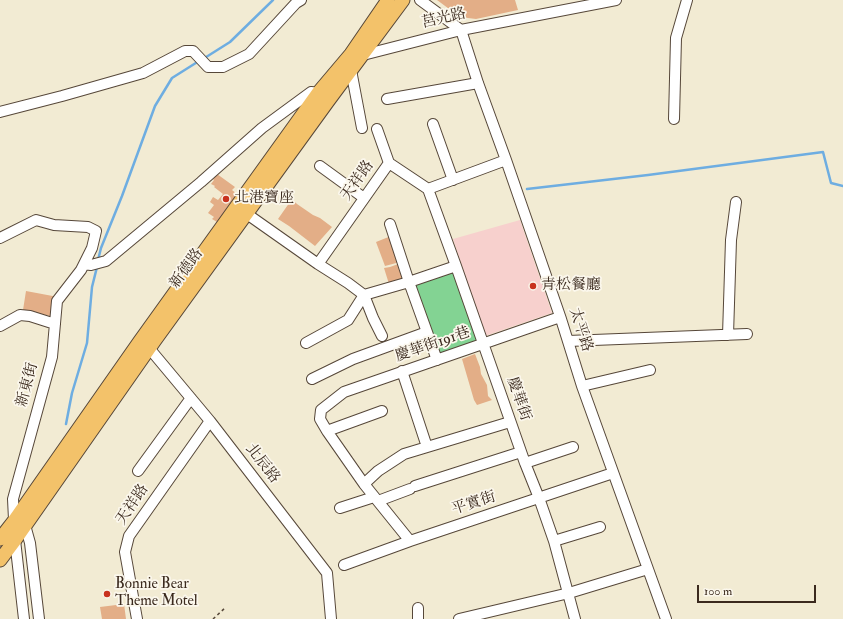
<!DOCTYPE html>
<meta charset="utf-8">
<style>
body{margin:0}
#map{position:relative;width:843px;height:619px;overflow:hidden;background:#f2ebd3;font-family:"IM FELL Double Pica",serif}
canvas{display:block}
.scale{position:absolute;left:697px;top:585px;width:119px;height:18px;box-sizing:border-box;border:2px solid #3b2a1e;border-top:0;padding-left:5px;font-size:12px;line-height:14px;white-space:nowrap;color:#3b2a1e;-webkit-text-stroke:3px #fbf7ec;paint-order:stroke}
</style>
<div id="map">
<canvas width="843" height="619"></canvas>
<div class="scale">100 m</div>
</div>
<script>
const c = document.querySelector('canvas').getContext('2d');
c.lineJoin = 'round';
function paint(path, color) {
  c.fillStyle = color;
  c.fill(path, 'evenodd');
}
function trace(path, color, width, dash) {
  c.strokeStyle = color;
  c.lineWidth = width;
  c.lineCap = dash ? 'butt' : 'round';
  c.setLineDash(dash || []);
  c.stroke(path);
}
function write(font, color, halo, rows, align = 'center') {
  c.font = font + ' "IM FELL Double Pica","Noto Serif TC",serif';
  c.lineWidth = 3.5;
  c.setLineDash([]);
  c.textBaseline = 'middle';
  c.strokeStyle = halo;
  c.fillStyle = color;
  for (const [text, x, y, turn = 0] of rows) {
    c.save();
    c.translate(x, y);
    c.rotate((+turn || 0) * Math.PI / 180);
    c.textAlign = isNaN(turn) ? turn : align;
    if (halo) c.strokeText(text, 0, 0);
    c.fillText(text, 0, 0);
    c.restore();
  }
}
paint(new Path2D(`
 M 520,220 L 552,313 L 485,336 L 453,239 Z`), '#f7d0cd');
paint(new Path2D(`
 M 456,266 L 483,343 L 437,360 L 409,282 Z`), '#83d393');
trace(new Path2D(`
 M 203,59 L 230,42 L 273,0
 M 527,189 L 648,175 L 823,152 L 831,183 L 843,186
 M 98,260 L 101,248 L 122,196 L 155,106 L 172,78 L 199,61
 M 66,424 L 72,393 L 87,343 L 92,287 L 97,267`), '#6eade1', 2.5);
paint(new Path2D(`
 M 437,0 L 515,0 L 518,10 L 476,19 L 460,17 Z
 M 217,174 L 235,187 L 232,190 L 237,194 L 217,222 L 212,219 L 214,217 L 208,213 L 214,205 L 210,202 L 213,197 L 218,200 L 223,194 L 214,187 L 215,186 L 211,184 L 214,180 L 213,179 Z
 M 292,199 L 297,204 L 313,215 L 320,218 L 332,227 L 315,246 L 289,226 L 278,219 Z
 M 391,236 L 400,262 L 385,266 L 376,242 Z
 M 401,263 L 407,278 L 389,284 L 384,268 L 390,267 Z
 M 26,291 L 58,297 L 54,317 L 23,310 Z
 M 475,354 L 480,367 L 481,374 L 487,385 L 488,396 L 492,400 L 477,405 L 474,400 L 462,359 Z
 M 124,604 L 126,619 L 102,619 L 100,607 Z`), '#e3ae87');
const minor = new Path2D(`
 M 420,0 L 461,30 L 478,83 L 506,160 L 561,319 L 582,386 L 666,619
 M 360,54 L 363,55 L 461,30 L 616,0
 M 351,70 L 362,128
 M 387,99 L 478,83
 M 0,112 L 62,96 L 143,73 L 185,51 L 193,51 L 208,67 L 223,67 L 249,54 L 296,3 L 301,0
 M 674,119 L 676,38 L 687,0
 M 433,124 L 453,180
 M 377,129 L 389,163
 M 320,166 L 364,198
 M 428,189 L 456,266 L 525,463 L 539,498 L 554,541 L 575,619
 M 428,189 L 506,160
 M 247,214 L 318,264 L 348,283 L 364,295 L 373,318 L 382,336
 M 390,224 L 409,282 L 437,360
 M 0,238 L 36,220 L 54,225 L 88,227 L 96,231 L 92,248 L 81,270 L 57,301 L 52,357 L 13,499 L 15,540 L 24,619
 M 84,264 L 91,265 L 106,261 L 201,182 L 262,128 L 311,92 L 318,93 L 323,97
 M 318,264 L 389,163 L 428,189
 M 364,295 L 409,282 L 456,266
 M 0,326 L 20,315 L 30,316 L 55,324
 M 728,335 L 731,240 L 736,202
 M 568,341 L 747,334
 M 306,343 L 348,320 L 364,295
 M 144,344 L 149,348 L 210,421 L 327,573 L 331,619
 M 402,371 L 427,447
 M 312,379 L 353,359 L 427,332
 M 582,386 L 650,370
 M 327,431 L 382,411
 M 525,463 L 573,447
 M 138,471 L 191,398
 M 364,484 L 378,471 L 404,454 L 510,422
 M 415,486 L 521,452
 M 378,501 L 410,489
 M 340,508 L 374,497
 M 21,523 L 25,525 L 30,543 L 39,619
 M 410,541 L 364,484 L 327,431 L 320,419 L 321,410 L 344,392 L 560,317
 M 554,541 L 600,527
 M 344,565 L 410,541 L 613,473
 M 418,608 L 418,619
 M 137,619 L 125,552 L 129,536 L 210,421
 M 459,619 L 569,593 L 648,569`);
const major = new Path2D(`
 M 0,539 L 14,521 L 140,341 L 318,93 L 351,54 L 388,0
 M 0,560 L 15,540 L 155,340 L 328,101 L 403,0`);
trace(minor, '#564739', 12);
trace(major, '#564739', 15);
trace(new Path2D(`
 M 213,619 L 226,607`), '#564739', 1.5, [3, 3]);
trace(minor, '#fff', 10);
trace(major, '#f3c26a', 13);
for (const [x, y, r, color] of [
 [226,199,4,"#c8321e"],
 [533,286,4,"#c8321e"],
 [107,594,4,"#c8321e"]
]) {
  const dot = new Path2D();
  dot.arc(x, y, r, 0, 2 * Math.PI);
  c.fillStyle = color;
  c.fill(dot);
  trace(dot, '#fbf7ec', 1.5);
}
write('15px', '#3b2a1e', '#fbf7ec', [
 ["莒光路",444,19,-13],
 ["天祥路",358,181,-55],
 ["新德路",187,269,-54],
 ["太平路",580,330,72],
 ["慶華街191巷",433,345,-19],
 ["新東街",28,385,-75],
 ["慶華街",518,399,71],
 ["北辰路",262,464,52],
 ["平實街",474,504,-18],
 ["天祥路",133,505,-56]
]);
write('15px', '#3b2a1e', '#fbf7ec', [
 ["北港寶座",234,199],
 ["青松餐廳",541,286],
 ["Bonnie Bear",115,585],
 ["Theme Motel",115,602]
], 'left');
</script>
